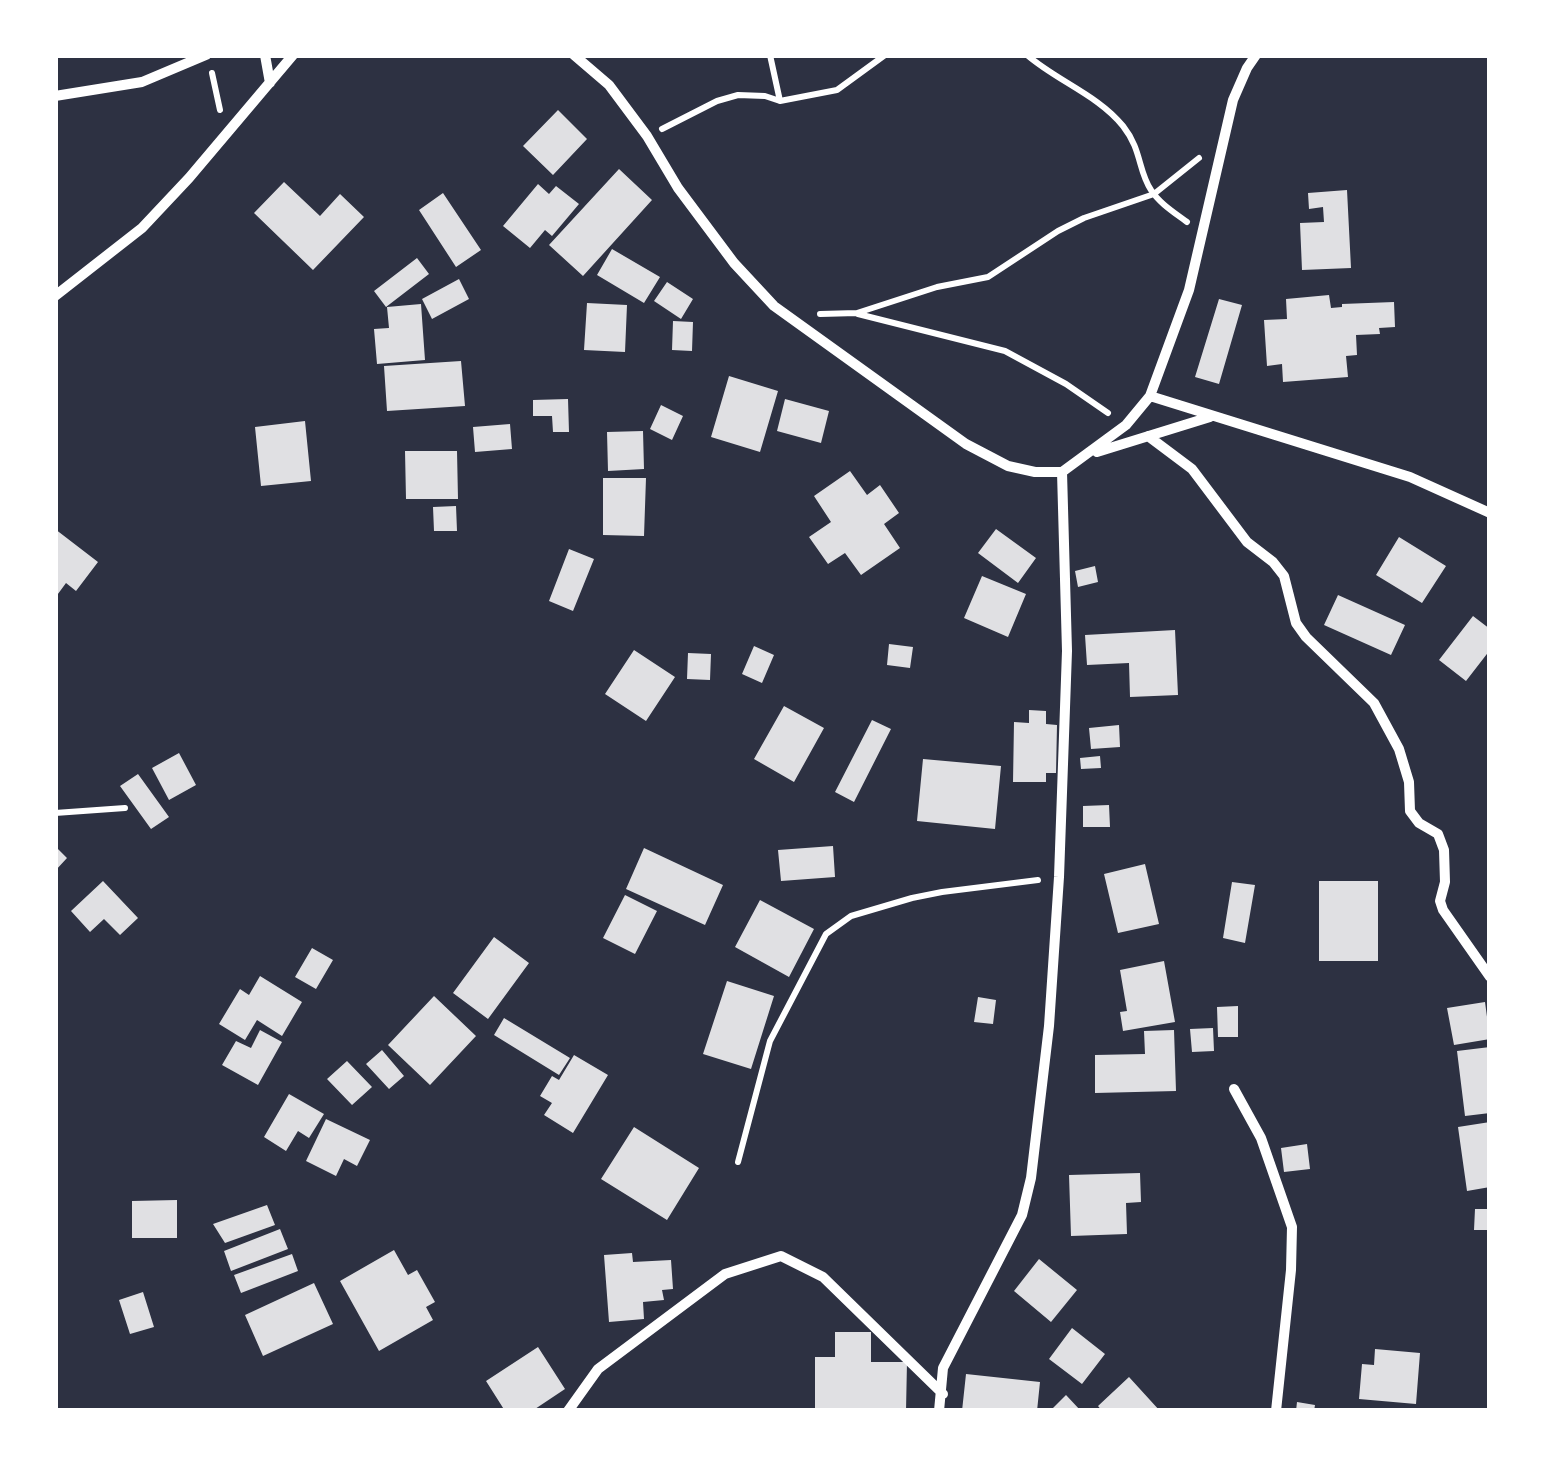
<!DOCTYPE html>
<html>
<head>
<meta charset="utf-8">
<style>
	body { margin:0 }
	#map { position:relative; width:1545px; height:1466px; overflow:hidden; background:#2d3142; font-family:Figtree,sans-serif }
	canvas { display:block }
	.frame { position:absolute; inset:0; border:58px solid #fff; pointer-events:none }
</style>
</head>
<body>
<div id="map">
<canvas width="1545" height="1466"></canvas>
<div class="frame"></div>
</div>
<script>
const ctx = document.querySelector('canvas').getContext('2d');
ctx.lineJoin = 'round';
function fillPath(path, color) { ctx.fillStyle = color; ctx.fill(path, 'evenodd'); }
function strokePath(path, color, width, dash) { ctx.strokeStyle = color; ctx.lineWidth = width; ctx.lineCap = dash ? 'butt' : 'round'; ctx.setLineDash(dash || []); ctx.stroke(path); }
fillPath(new Path2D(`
	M558,110L587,139L553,175L523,146Z
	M619,169L652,200L583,276L549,245Z
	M284,182L320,216L340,194L364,217L313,270L254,213Z
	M538,184L549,194L556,186L579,204L552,236L545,230L530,248L503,226Z
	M1347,190L1351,268L1302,270L1300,223L1324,222L1323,207L1309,209L1308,193Z
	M443,193L481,250L456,267L419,210Z
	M612,249L660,277L644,303L597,275Z
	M417,258L429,274L386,307L374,291Z
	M459,279L469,299L432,319L422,299Z
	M667,282L693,299L681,319L654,301Z
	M1329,295L1331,308L1342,307V304L1394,302L1395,327L1379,328L1380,334L1356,335L1357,355L1346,356L1348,377L1283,382L1282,364L1267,366L1264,320L1287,319L1286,299Z
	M1219,299L1242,305L1219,384L1195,377Z
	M587,303L627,305L625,352L584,350Z
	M421,304L425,360L377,364L374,329L389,328L387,307Z
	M673,321L693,322L692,351L672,350Z
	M461,361L465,406L387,411L384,366Z
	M729,376L778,391L760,452L711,437Z
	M568,399L569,432H553L552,416H533V400Z
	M785,399L829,411L821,443L777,431Z
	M661,405L683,416L672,440L650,429Z
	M305,421L311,481L261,486L255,427Z
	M510,424L512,449L475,452L473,427Z
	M643,431L644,469L608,471L607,432Z
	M405,451H457L458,499H406Z
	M850,471L867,495L880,485L899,513L884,524L900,548L861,575L845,553L828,564L809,537L831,522L814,496Z
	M603,478H646L644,536L603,535Z
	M456,506L457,531H434L433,507Z
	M55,529L98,562L76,591L66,583L55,598Z
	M996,529L1036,558L1018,583L978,553Z
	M1399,537L1446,566L1422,603L1376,575Z
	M569,549L594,559L573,611L549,601Z
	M1095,566L1098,582L1078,587L1075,571Z
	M982,576L1026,594L1008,637L964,618Z
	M1338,595L1405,625L1391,655L1324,625Z
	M1473,616L1490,629V650L1466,681L1439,660Z
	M1175,630L1178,695L1130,697L1129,663L1087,665L1085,635Z
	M889,644L913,647L910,668L887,665Z
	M754,646L774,655L762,683L742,674Z
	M634,650L675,677L646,721L605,694Z
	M688,653L711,654L710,680L687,679Z
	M784,706L824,728L794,782L754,759Z
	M1029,710L1046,711V724L1057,725L1056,773H1046V782H1013L1014,722L1029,723Z
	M872,720L891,729L854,802L835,792Z
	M1119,725L1120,747L1091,749L1089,728Z
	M179,753L196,785L169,800L152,768Z
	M1100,756L1101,768L1081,769L1080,758Z
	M923,759L1001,766L995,829L917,821Z
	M138,774L169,817L151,829L120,786Z
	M1109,805L1110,827H1083V806Z
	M55,846L67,858L55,871Z
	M833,846L835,877L781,881L778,850Z
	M644,848L723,885L705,925L626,889Z
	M1145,864L1159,924L1118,933L1104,874Z
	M103,881L138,918L120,935L104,919L90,932L71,911Z
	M1319,881H1378V961H1319Z
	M1232,882L1255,885L1245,943L1223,938Z
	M625,895L657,911L635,954L603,938Z
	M760,900L814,929L789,977L735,947Z
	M494,937L529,963L488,1019L453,993Z
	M312,948L333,960L316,989L295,977Z
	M1164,961L1175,1022L1123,1031L1120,1012L1127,1011L1120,970Z
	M260,976L302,1002L282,1036L257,1020L245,1040L219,1024L240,989L249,995Z
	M727,981L774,996L751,1069L703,1054Z
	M434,996L476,1036L430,1085L388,1045Z
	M978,997L996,1000L993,1024L974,1022Z
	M1485,1002L1490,1039L1454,1045L1447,1008Z
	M1238,1006V1037H1218L1217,1007Z
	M504,1018L570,1058L559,1075L494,1035Z
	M1213,1028L1214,1051L1192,1052L1190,1029Z
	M260,1030L282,1042L258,1085L222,1065L236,1041L251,1048Z
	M1174,1030L1176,1091L1095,1093V1055L1145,1054L1144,1031Z
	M1490,1047V1113L1465,1116L1457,1051Z
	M382,1050L404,1076L389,1089L366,1064Z
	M574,1055L608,1075L573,1133L544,1115L552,1103L540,1096L552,1076L559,1080Z
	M347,1061L372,1087L352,1105L327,1079Z
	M289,1094L324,1114L309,1138L298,1131L286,1151L264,1137Z
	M326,1119L370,1140L357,1166L344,1159L336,1176L306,1161Z
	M1490,1122V1187L1467,1191L1458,1127Z
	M634,1127L699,1168L667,1220L601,1179Z
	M1307,1144L1310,1169L1284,1172L1281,1148Z
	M1140,1173L1141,1202L1126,1203L1127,1234L1071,1236L1069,1175Z
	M177,1200V1238H132V1201Z
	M267,1205L275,1225L225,1243L213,1224Z
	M1475,1209H1490V1230H1474Z
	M280,1229L288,1249L231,1271L224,1251Z
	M394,1250L408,1275L417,1270L435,1302L426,1307L433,1320L379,1351L340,1281Z
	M632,1253L633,1262L671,1260L673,1289L662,1290L664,1300L643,1302L644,1319L609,1322L604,1255Z
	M292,1254L298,1271L241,1293L234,1275Z
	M1039,1259L1077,1290L1051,1322L1014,1291Z
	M314,1283L333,1324L263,1356L245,1315Z
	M143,1292L154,1327L130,1334L119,1300Z
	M1072,1328L1105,1354L1082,1384L1049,1359Z
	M835,1332H871V1362H907L906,1411H815V1357H835Z
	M538,1347L565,1389L532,1411H505L486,1381Z
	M1375,1349L1420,1353L1416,1404L1359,1399L1362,1364L1374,1365Z
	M966,1374L1040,1382L1037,1411H962Z
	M1129,1377L1160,1411H1102L1098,1406Z
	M1066,1395L1081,1411H1050Z
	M1297,1402L1315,1405L1314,1411H1296Z`), '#e0e0e3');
strokePath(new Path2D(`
	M770,55L780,101
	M1027,55C1057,81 1098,95 1123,126C1142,150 1138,171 1151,190C1159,203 1175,213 1187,222
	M212,73L220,110
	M662,129L717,101L738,95L765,96L780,101L837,90L885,55
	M820,314L857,313L937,287L988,277L1058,231L1084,218L1154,194L1199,158
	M858,314L1005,351L1066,384L1108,413
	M55,813L125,808
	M738,1162L770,1041L826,934L851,916L912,898L942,892L1038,880`), '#fff', 6);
strokePath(new Path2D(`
	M265,55L270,83
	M574,55L609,85L647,136L678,188L734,263L774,306L966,444L1008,466L1035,472H1062
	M55,96L142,82L206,55
	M55,296L142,228L189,178L293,55
	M1150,396L1410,477L1490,513
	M1148,436L1192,469L1247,542L1273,562L1284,576L1296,623L1306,637L1374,703L1399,749L1409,782L1410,811L1419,823L1438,834L1444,850L1445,882L1440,901L1443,910L1490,977
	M1097,452L1210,417
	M1062,472L1126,425L1150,396L1189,290L1233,100L1247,68L1256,55
	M1234,1089L1261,1138L1292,1227L1291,1270L1276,1411
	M568,1411L598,1369L725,1274L781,1256L823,1277L943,1394
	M939,1411L943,1368L1022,1215L1031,1178L1049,1026L1059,877L1067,651L1062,472`), '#fff', 10);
</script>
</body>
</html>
